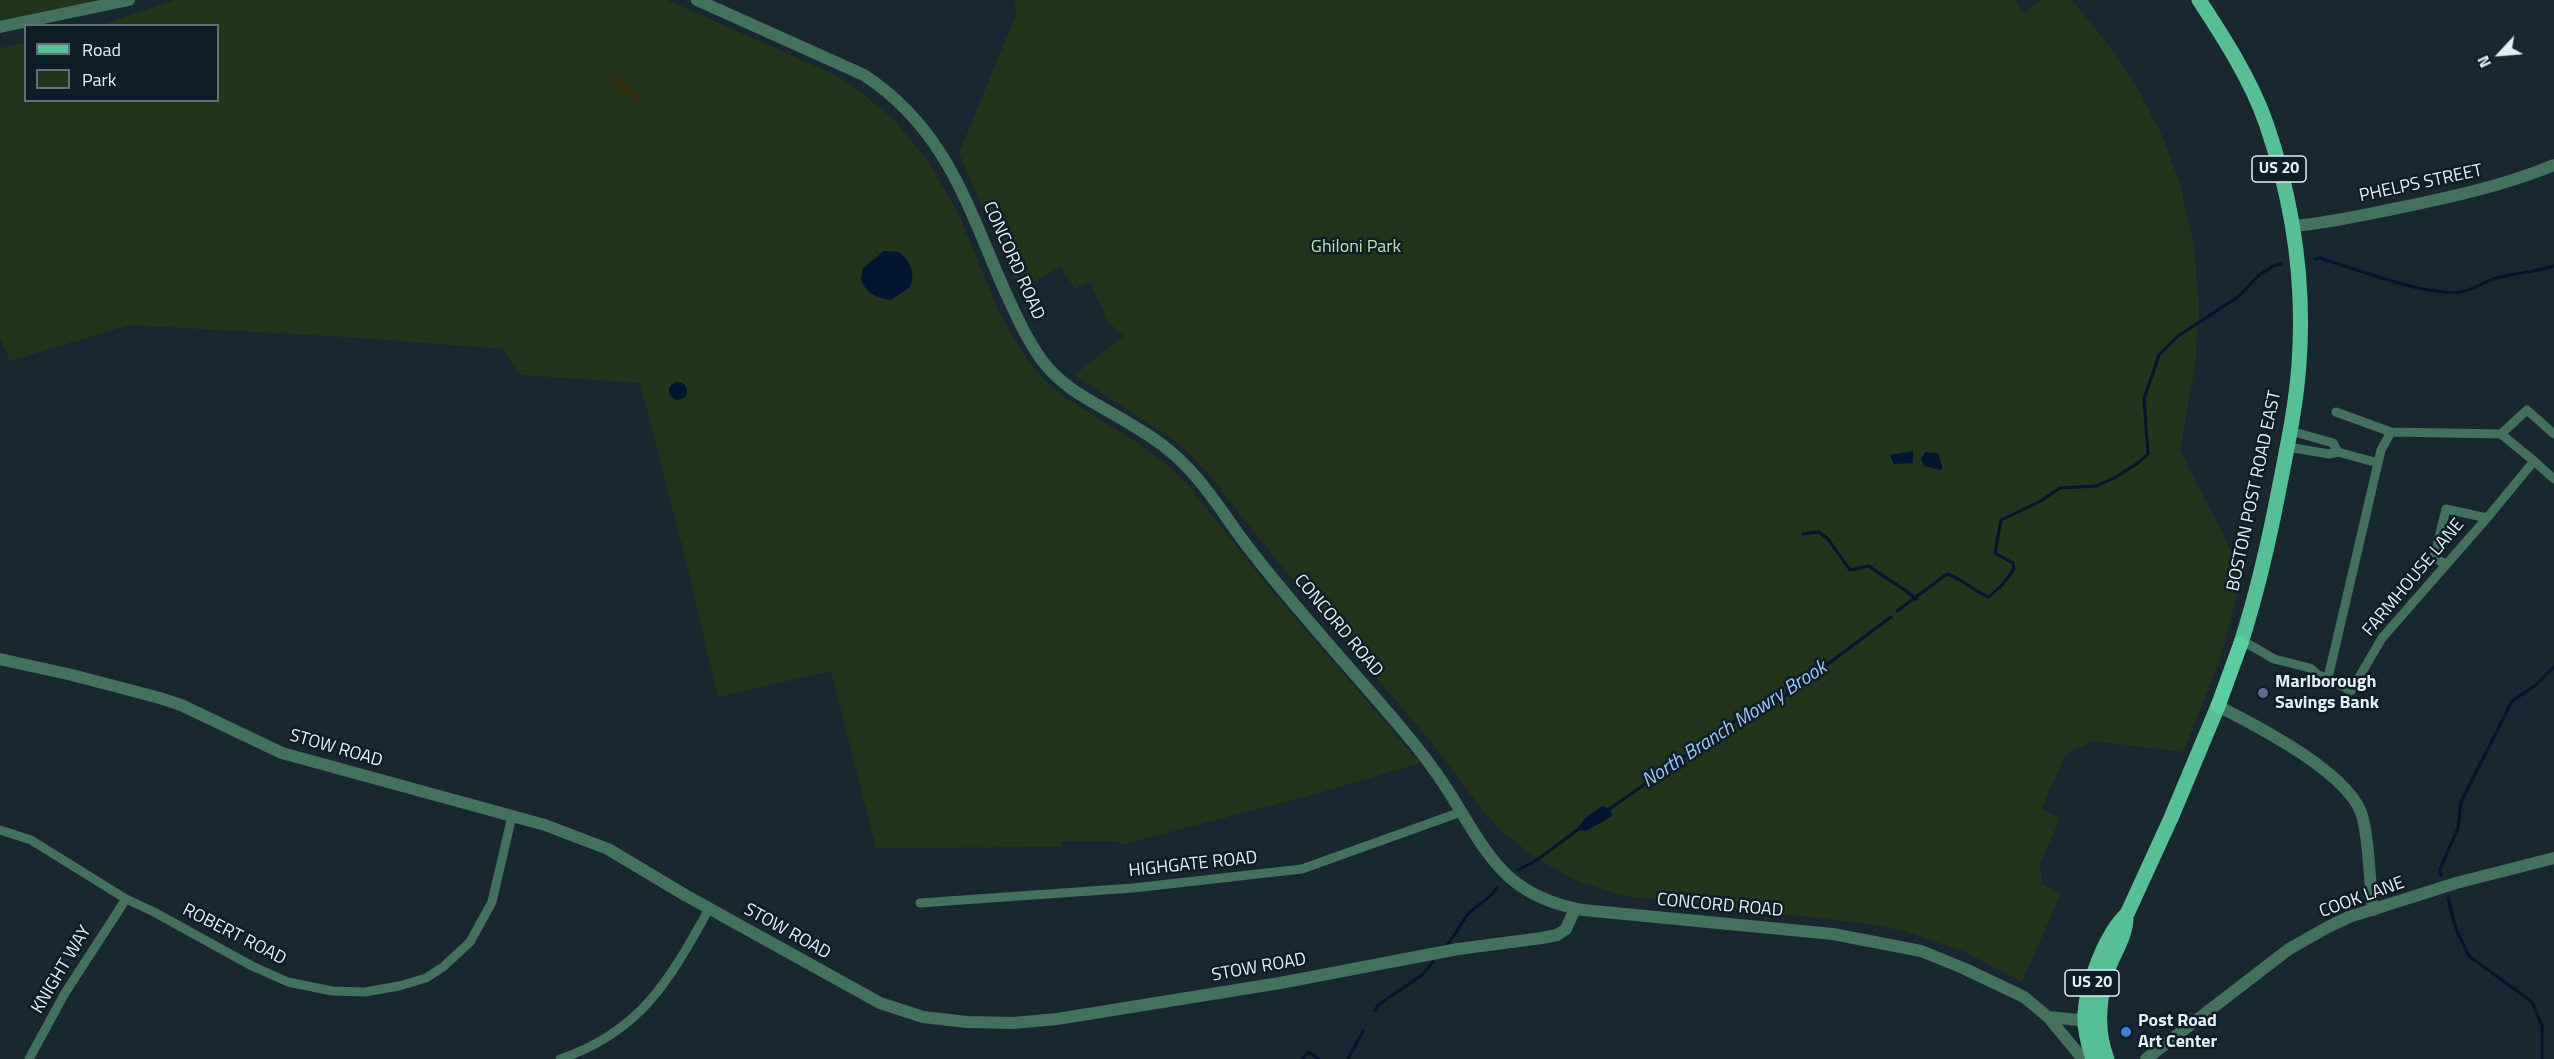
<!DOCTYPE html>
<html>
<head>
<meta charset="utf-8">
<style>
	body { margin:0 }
	#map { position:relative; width:2554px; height:1059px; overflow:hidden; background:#192731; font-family:"Titillium Web",sans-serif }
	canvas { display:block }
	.legend { position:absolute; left:24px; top:24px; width:195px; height:78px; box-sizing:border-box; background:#0f1d27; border:2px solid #647079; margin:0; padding:8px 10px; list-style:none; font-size:18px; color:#e4edf4 }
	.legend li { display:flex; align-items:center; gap:12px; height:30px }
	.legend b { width:30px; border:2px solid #647079 }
	.north { position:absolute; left:2470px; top:24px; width:60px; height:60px; -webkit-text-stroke:4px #0f1d27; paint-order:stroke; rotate:244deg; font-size:16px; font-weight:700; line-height:24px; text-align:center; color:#e4edf4 }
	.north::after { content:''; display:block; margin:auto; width:21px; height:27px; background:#e4edf4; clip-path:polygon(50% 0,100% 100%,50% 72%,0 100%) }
</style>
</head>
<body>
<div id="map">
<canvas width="2554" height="1059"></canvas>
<ul class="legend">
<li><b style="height:8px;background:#57bf95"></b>Road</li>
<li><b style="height:16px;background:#22351a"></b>Park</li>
</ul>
<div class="north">N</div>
</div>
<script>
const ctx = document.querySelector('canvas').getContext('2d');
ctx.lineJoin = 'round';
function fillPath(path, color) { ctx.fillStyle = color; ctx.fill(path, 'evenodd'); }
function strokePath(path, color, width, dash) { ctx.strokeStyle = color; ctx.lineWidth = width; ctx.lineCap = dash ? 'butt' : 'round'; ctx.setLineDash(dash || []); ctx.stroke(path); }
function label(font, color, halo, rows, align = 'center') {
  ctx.font = font + ' "Titillium Web",sans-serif'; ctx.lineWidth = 5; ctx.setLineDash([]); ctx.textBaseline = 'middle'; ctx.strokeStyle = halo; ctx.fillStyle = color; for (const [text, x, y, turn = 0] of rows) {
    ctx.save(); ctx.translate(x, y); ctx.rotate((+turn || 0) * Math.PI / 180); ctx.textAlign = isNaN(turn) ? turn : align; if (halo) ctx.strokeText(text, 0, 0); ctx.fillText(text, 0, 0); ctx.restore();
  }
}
fillPath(new Path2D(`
	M0,0H117L0,25Z
	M175,0H667L831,73L863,94L892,118L928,161L957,211L1000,314L1017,344L1037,371L1048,383L1066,398L1129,437L1164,462L1189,486L1267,585L1420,763L1319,793L1124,844H1120L1119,841H1061V847L876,848L831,671L718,697L686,561L640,383L520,375L504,349L346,337L129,325L10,361L0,338V48L25,43L26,100H218V26L102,25Z
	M1014,0H2014L2024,13L2041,0H2072L2114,52L2135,84L2161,133L2180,184L2194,246L2199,306L2195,367L2180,450L2243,574L2219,662L2183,752L2093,741L2066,754L2041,809L2060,818L2040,865L2042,884L2061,893L2022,982L1965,952L1904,931L1861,923L1625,896L1579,882L1536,858L1501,831L1482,810L1437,749L1282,567L1206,471L1179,444L1074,375L1124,336L1108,322L1090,282L1075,289L1061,267L1018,290L959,153L1017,12Z`), '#22351a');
fillPath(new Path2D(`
	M618,71L622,82L642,98L637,100L621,92L614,78L616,72Z`), '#342c0b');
fillPath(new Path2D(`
	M884,251L899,252C910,261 916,273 910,287L891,300C877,298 867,294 861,280L863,268Z
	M669 391a9 9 0 1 1 18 0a9 9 0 1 1-18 0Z
	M1913,451V463L1894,464L1890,455Z
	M1925,452L1938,453L1943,468L1940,470L1924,466L1921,459Z
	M1602,806L1610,809L1612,816L1586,831L1579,830L1578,828L1584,819Z`), '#00152f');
strokePath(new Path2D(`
	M2315,259L2320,258C2355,269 2426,296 2460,292C2474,290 2486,280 2500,277C2518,273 2536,272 2554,266
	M1803,534L1819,532L1828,539L1850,570L1869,566C1884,578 1901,585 1916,599
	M1897,611L1947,574C1963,579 1973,591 1989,597L2003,584L2014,569L2013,563L1995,553L2001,520L2039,502L2060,488L2096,486L2114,478L2138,463L2148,454L2144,399L2159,355L2178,336L2238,297L2259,275L2273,266L2281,264
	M1608,810L1752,709L1770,707L1891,617
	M1518,870L1537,860L1580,828
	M2441,875L2440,869L2458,828L2461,802L2512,701L2536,685L2554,667
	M2448,898L2456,929L2469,956L2532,1002L2542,1026V1059
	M1448,944C1455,935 1465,916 1471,911C1481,902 1490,899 1497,888
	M1375,1011L1378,1005L1422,975L1433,962
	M1302,1059L1309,1052L1319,1059
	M1348,1059L1363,1031`), '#00152f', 3);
strokePath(new Path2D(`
	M2336,412L2391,432L2501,434L2527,410L2554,434
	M2291,431L2333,443L2338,452
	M2501,434L2534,461
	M2288,447L2329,454L2338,452L2378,463L2328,678L2351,691L2382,638L2487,518L2534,461L2554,479
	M2378,463L2381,450L2391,432
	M2446,564L2434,558L2446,509L2487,518
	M2241,643L2250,645L2274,659L2310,668L2318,675L2328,678
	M0,830L31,840L126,899L154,912L252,966L288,982L332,991L365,992L399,986L426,978L443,967L470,942L492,902L512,816
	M920,903L1133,888L1302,869L1461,812
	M29,1059L65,993L126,899
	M560,1059C641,1032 670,979 709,909`), '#43715d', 9);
strokePath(new Path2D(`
	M697,0L864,75C946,129 967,205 1004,289C1015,313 1026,338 1041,359C1065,392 1099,404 1132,425C1151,436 1171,450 1186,466C1213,493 1231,527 1255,556C1301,615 1353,671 1402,729C1419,749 1435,770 1449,792C1488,854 1504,896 1583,910L1833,934L1921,951L1963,968L2024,997L2048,1017L2083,1059
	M0,27L129,0
	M2293,226C2328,223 2363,215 2398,208C2451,197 2503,186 2554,165
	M0,659L72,675L160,698L181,705L282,753L545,825L608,849L685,895L880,1003L923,1017L967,1022L1013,1023L1057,1019L1280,983L1458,949L1542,938L1557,935L1566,929L1575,909
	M2218,706C2257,726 2354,775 2363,819C2370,849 2369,880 2373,910
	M2048,1017L2079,1020L2089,1027
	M2146,1059L2289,949L2328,927L2349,917L2456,883L2554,858`), '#43715d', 12);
strokePath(new Path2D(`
	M2199,0C2224,38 2251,80 2266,123C2293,201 2305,282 2299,364C2296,407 2287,448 2279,489C2269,541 2257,593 2241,643
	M2093,1059C2088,1044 2084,1029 2085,1013C2087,983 2106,934 2127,914L2171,818L2218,706
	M2107,1059C2095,1029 2099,994 2110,964C2116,950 2125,935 2126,920`), '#57bf95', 15);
strokePath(new Path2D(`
	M2218,706L2241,643`), '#5acea0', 15);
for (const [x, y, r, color] of [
	[2263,693,6,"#5c6f8a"],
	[2126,1032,6,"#3f7fe0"]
]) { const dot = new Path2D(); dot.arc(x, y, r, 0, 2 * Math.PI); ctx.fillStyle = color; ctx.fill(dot); strokePath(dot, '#0f1d27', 2); }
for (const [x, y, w] of [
	[2279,169,54],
	[2092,983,54]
]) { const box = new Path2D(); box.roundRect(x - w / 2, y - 13, w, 26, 4.5); ctx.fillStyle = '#0f1d27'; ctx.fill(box); strokePath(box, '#e4edf4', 1.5); }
label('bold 16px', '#e4edf4', null, [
	["US 20",2279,169],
	["US 20",2092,983]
]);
label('18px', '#e4edf4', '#0f1d27', [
	["PHELPS STREET",2421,184,-12],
	["CONCORD ROAD",1013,261,66],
	["BOSTON POST ROAD EAST",2255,491,-78],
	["FARMHOUSE LANE",2414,578,-50],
	["CONCORD ROAD",1338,626,50],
	["STOW ROAD",336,749,16],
	["HIGHGATE ROAD",1193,865,-6],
	["COOK LANE",2362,898,-20],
	["CONCORD ROAD",1720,906,5],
	["STOW ROAD",787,932,29],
	["ROBERT ROAD",234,935,27],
	["STOW ROAD",1259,968,-10],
	["KNIGHT WAY",62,970,-59]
]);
label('18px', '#b6e7a1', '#0f1d27', [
	["Ghiloni Park",1356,248]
]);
label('bold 18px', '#e4edf4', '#0f1d27', [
	["Marlborough",2275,683],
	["Savings Bank",2275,704],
	["Post Road",2138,1022],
	["Art Center",2138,1043]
], 'left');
label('italic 20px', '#9ac6f7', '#0f1d27', [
	["North Branch Mowry Brook",1735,725,-33]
]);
</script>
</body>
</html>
